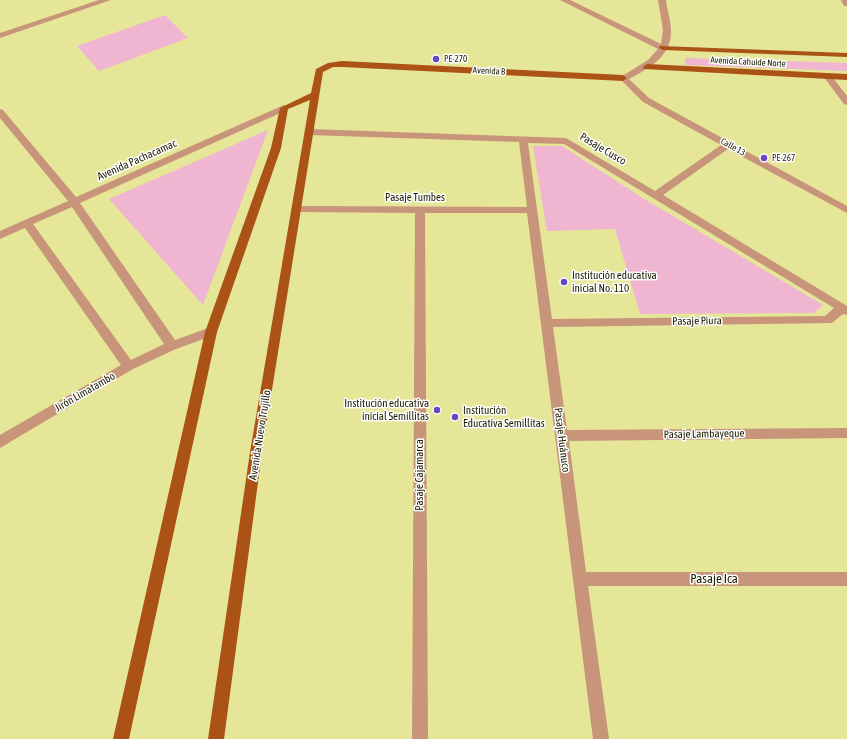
<!DOCTYPE html>
<html>
<head>
<meta charset="utf-8">
<style>
	body { margin:0 }
	canvas { display:block; background:#e5e698 }
</style>
</head>
<body>
<canvas width="847" height="739"></canvas>
<script>
const ctx = document.querySelector('canvas').getContext('2d');
ctx.lineJoin = 'round';
function fillPath(path, color) { ctx.fillStyle = color; ctx.fill(path, 'evenodd'); }
function strokePath(path, color, width, dash) { ctx.strokeStyle = color; ctx.lineWidth = width; ctx.lineCap = dash ? 'butt' : 'round'; ctx.setLineDash(dash || []); ctx.stroke(path); }
function label(font, color, halo, rows, align = 'center') {
  ctx.font = font + ' "Asap Condensed",sans-serif'; ctx.lineWidth = 3; ctx.setLineDash([]); ctx.textBaseline = 'middle'; ctx.strokeStyle = halo; ctx.fillStyle = color; for (const [text, x, y, turn = 0] of rows) {
    ctx.save(); ctx.translate(x, y); ctx.rotate((+turn || 0) * Math.PI / 180); ctx.textAlign = isNaN(turn) ? turn : align; if (halo) ctx.strokeText(text, 0, 0); ctx.fillText(text, 0, 0); ctx.restore();
  }
}
fillPath(new Path2D(`
	M165,15L188,38L99,71L77,46Z
	M685,58L847,63V71L685,65Z
	M268,130L203,305L109,199Z
	M533,146H562L646,200L823,305L814,313L640,314L615,229L547,231Z`), '#f0b5d1');
fillPath(new Path2D(`
	M99,0H111L0,38V33Z
	M560,0H570L661,44L663,30L658,0H666C667,10 671,20 671,31C672,56 648,69 629,79L649,98L847,206V213L728,149L663,195L847,306V315L843,314L832,323L553,327L567,430L847,428V438L569,441L586,572H847V586H588L609,739H593L527,213H425L428,739H412L415,213L297,212L292,209L297,206L527,207L519,142L309,135L304,132L309,129L566,138L655,191L721,145L643,102L619,78L648,60L658,49ZM528,143L564,144L834,308L825,316L552,319Z
	M841,0H847V6H844Z
	M827,73L830,74L847,96V105L844,104L823,76Z
	M284,105L287,106V110L80,203L175,340L211,327L215,329L217,332L215,335L176,349L133,369L0,448V435L121,365L25,228L0,239V231L68,201L0,118V109L3,110L76,197ZM72,207L164,344L131,360L33,224Z`), '#c8957b');
fillPath(new Path2D(`
	M660,46L847,53V57L663,50L659,48Z
	M342,61L623,75L627,78L623,81L342,67H333L323,72L262,452L224,739H208L250,452L310,100L288,109L281,148L217,332L129,739H113L205,332L271,148L280,108L311,93L316,69L328,63Z
	M647,64L847,74V80L644,69L643,67Z`), '#ab5216');
for (const [x, y, r, color] of [
	[436,59,4,"#6549c2"],
	[764,158,4,"#6549c2"],
	[564,282,4,"#6549c2"],
	[437,410,4,"#6549c2"],
	[455,417,4,"#6549c2"]
]) { const dot = new Path2D(); dot.arc(x, y, r, 0, 2 * Math.PI); ctx.fillStyle = color; ctx.fill(dot); strokePath(dot, '#fff', 1.5); }
label('9px', '#1c1c00', '#fff', [
	["PE-270",444,59],
	["PE-267",772,158]
], 'left');
label('9px', '#1c1c00', '#fff', [
	["Avenida Cahuide Norte",748,62,3],
	["Avenida B",489,71,3],
	["Calle 13",733,147,29]
]);
label('11px', '#1c1c00', '#fff', [
	["Pasaje Cusco",603,149,31],
	["Avenida Pachacamac",137,160,-24],
	["Pasaje Tumbes",415,198],
	["Pasaje Piura",697,321,-1],
	["Jirón Limatambo",85,392,-30],
	["Pasaje Lambayeque",704,434,-1],
	["Avenida Nuevo Trujillo",260,435,-81],
	["Pasaje Huánuco",562,440,83],
	["Pasaje Cajamarca",420,475,-90]
]);
label('11px', '#1c1c00', '#fff', [
	["Institución educativa",572,276],
	["inicial No. 110",572,289],
	["Institución educativa",429,404,"right"],
	["inicial Semillitas",429,417,"right"],
	["Institución",463,411],
	["Educativa Semillitas",463,424]
], 'left');
label('13px', '#1c1c00', '#fff', [
	["Pasaje Ica",714,579]
]);
</script>
</body>
</html>
